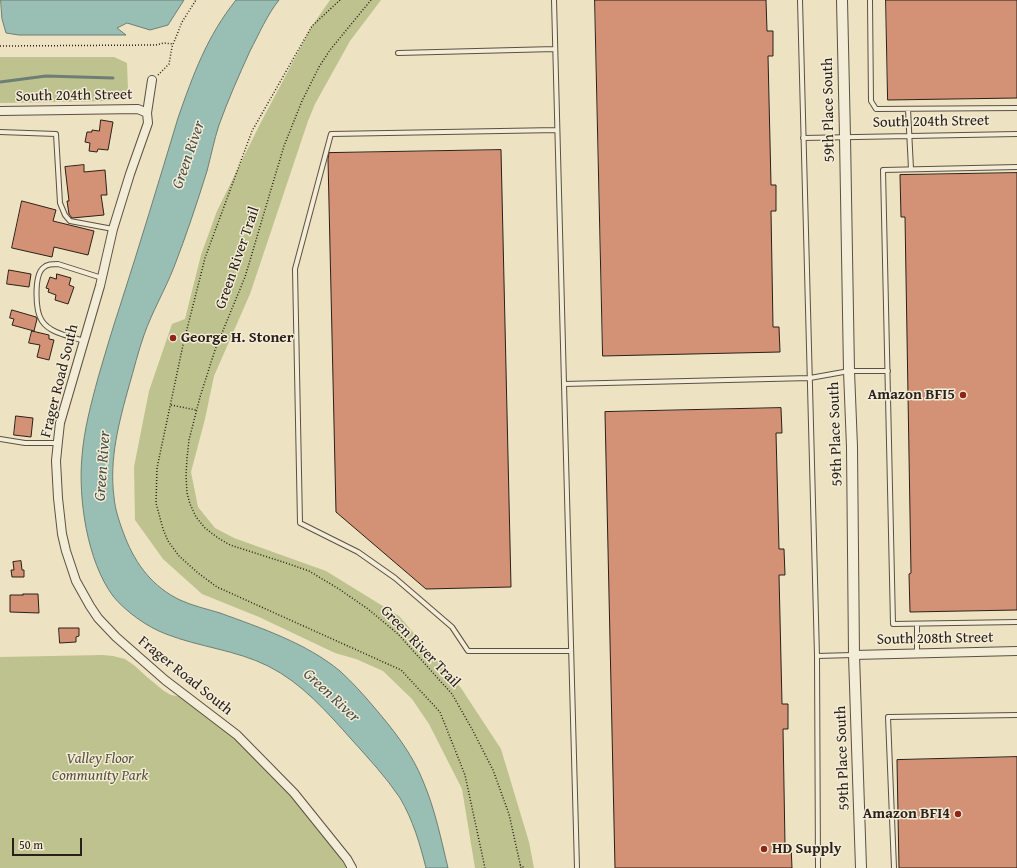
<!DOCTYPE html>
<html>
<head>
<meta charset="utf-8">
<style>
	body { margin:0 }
	#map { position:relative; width:1017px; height:868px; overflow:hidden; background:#ede2c1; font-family:"Gentium Book Plus",serif }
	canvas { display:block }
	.scale { position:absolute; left:12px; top:838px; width:70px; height:18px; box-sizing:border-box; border:2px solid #2b2019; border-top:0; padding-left:5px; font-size:12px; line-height:14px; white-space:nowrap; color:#2b2019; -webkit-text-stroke:3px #f3ecd7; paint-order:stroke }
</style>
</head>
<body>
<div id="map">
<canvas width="1017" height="868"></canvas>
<div class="scale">50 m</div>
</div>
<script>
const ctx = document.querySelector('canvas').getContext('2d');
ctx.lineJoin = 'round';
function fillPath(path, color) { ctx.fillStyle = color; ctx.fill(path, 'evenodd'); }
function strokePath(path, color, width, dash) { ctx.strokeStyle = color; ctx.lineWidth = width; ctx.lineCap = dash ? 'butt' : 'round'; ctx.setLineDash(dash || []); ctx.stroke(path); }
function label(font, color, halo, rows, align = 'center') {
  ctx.font = font + ' "Gentium Book Plus",serif'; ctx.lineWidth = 3; ctx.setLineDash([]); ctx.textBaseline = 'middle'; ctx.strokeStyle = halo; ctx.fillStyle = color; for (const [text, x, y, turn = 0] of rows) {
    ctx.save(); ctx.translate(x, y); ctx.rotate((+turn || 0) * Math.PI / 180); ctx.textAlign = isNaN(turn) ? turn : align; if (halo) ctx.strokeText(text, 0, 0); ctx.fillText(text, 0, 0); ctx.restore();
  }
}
fillPath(new Path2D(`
	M330,0H381L350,41L315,104L308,121L250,294L214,376L205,419L191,472L198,507L215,528L234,538L326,571L399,616L461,688L501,749L529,842L534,868H475L462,789L429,724L412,699L383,671L356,659L335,653L259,617L202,594L163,559L135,520L134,467L149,391L172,324L185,319L201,255L217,211L260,124L312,26Z
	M0,57H114L127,63L128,90L123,98L109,101L0,103Z
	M103,655L113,656L125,659L135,666L147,677L164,691L171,695L183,697L231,735L258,759L310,816L347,868H0V657Z`), '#bec28e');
const water = new Path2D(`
	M1,0H184L168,25L150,30L127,23L117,28L126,35H19L6,33L2,19Z
	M236,0H279C267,15 259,34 250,51C239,75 228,100 219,125C214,140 211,156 207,171C197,203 186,236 174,267C165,290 152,312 144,335C138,352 134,369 129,386C119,422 109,459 114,497C115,510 120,524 125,537C136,565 153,587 180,600C193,606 207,609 220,613C261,628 306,643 340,671C352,682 363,694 373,706C392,728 412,753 423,781C435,809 441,839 448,868H426C420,844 413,820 400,798C386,777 369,759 352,740C327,712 302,683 268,666C236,650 199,647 166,634C147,627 125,611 113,596C87,561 78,498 82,456C84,430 91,404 98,378C105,354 112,330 120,306C140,244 159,181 178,118C193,75 207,36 236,0Z`);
fillPath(water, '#99beb3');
strokePath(water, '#6d7f75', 1);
strokePath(new Path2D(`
	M0,82L46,76L113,78`), '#6d7f75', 3);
const building = new Path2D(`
	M595,0H766L767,31H773V56H768L771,185H776V211H771L773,327H779L780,352L603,356Z
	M886,0H1017V98L888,100Z
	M101,120L113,122L108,150L98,149L97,152L89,151L90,143L85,142L87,132H92V130L99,131Z
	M501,150L511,587L426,589L336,512L328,159L329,153Z
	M84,165V172L105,170L107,195H101L104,215L72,218L69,214L67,201H69L65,167Z
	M1017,173V610L910,612L909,574L911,573L905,217H901L900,175Z
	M22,201L56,210L53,221L94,231L88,255L54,247L52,257L12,248Z
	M9,270L31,274L29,287L7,284Z
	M57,274L71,278L69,285L74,287L68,304L55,300L56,295L48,292L49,289L46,288L50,277L56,279Z
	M12,310L36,317L37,319L34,331L12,325L14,319L10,318Z
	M32,331L49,335V339L54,340L49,360L37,357L40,345L29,343Z
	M781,408L782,433H776L779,549H784L785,575H779L782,704H788V729H783L785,845H791L792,868H615L605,412Z
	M16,416L33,418L31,437L14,435Z
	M21,561L22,570H24V577H12L11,570H14L13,562Z
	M23,594H38L39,613L10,612V595H23Z
	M59,628H79V636L76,637V642L60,643Z
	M1017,757V868H899L897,760Z`);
fillPath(building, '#d39175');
strokePath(building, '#2b2019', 1);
const service = new Path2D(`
	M554,0L564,384
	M800,0L817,656L818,868
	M870,0L871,101L876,109L1017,108
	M398,53L555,49
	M908,109L911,169
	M557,130L331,134L295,269L300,523L358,552L395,578L452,627L468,651H571
	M0,132L56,134L60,203L65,215L70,221L113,229
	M803,138L1017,134
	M1017,167L883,170L893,624L1017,622
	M84,341C70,336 51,334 42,321C35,311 34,276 43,268C47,264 52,264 58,264L102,278
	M0,439L25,443H57
	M917,624V653
	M817,656L853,655
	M577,868L564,384L810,378L849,371H888
	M894,868L888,717L1017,715`);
const minor = new Path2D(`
	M152,80L147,113L148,123L130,174L113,229L100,286L60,423L58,441L56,461L58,498L62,534L66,551L76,581L90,606L98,618L116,637L165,680L237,735L294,793L347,859L352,868
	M0,111L138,109L147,113
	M854,655L1017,651`);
const tertiary = new Path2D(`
	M842,0L845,137L849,371L852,447L854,655L861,868`);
strokePath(service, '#5c5043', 6);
strokePath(minor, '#5c5043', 10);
strokePath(tertiary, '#5c5043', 12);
strokePath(new Path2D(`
	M340,0L312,26L252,131L205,258L183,345L157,468L156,503L163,529L168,541L179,556L198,573L217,587L401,670L440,712L465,775L485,868
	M371,0L330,50L319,67L302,101L284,146L272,186L251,257L245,277L215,350L200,397L189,440L187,458L186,475L187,493L190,504L196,517L205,528L218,538L230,545L283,562L309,571L339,589L368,609L398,634L452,694L472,729L493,770L509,814L521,868
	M0,46L156,45L164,43L173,44
	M158,75L169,64L172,47L182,22L196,0
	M171,405L196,410
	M520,865L525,868`), '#2b2019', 1.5, [1, 2]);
strokePath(service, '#f3ecd7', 4);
strokePath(minor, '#f3ecd7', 8);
strokePath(tertiary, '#f3ecd7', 10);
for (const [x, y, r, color] of [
	[173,338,4,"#8f2418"],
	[963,395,4,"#8f2418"],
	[958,814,4,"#8f2418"],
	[764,849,4,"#8f2418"]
]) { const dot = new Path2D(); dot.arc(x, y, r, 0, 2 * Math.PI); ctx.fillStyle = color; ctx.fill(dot); strokePath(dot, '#f3ecd7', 1.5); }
label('15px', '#2b2019', '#f3ecd7', [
	["South 204th Street",74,96,-1],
	["59th Place South",829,110,-91],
	["South 204th Street",931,122,-1],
	["Green River Trail",238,258,-71],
	["Frager Road South",60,381,-76],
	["59th Place South",836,434,-92],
	["South 208th Street",935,639,-1],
	["Green River Trail",420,647,46],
	["Frager Road South",185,676,39],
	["59th Place South",843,758,-92]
]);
label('bold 15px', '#2b2019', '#f3ecd7', [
	["George H. Stoner",181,338],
	["Amazon BFI5",955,395,"right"],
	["Amazon BFI4",950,814,"right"],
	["HD Supply",772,849]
], 'left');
label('italic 15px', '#57513c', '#f3ecd7', [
	["Valley Floor",100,759],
	["Community Park",100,776]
]);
label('italic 16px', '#4c4f47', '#f3ecd7', [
	["Green River",189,155,-71],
	["Green River",103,466,-86],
	["Green River",331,696,43]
]);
</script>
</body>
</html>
